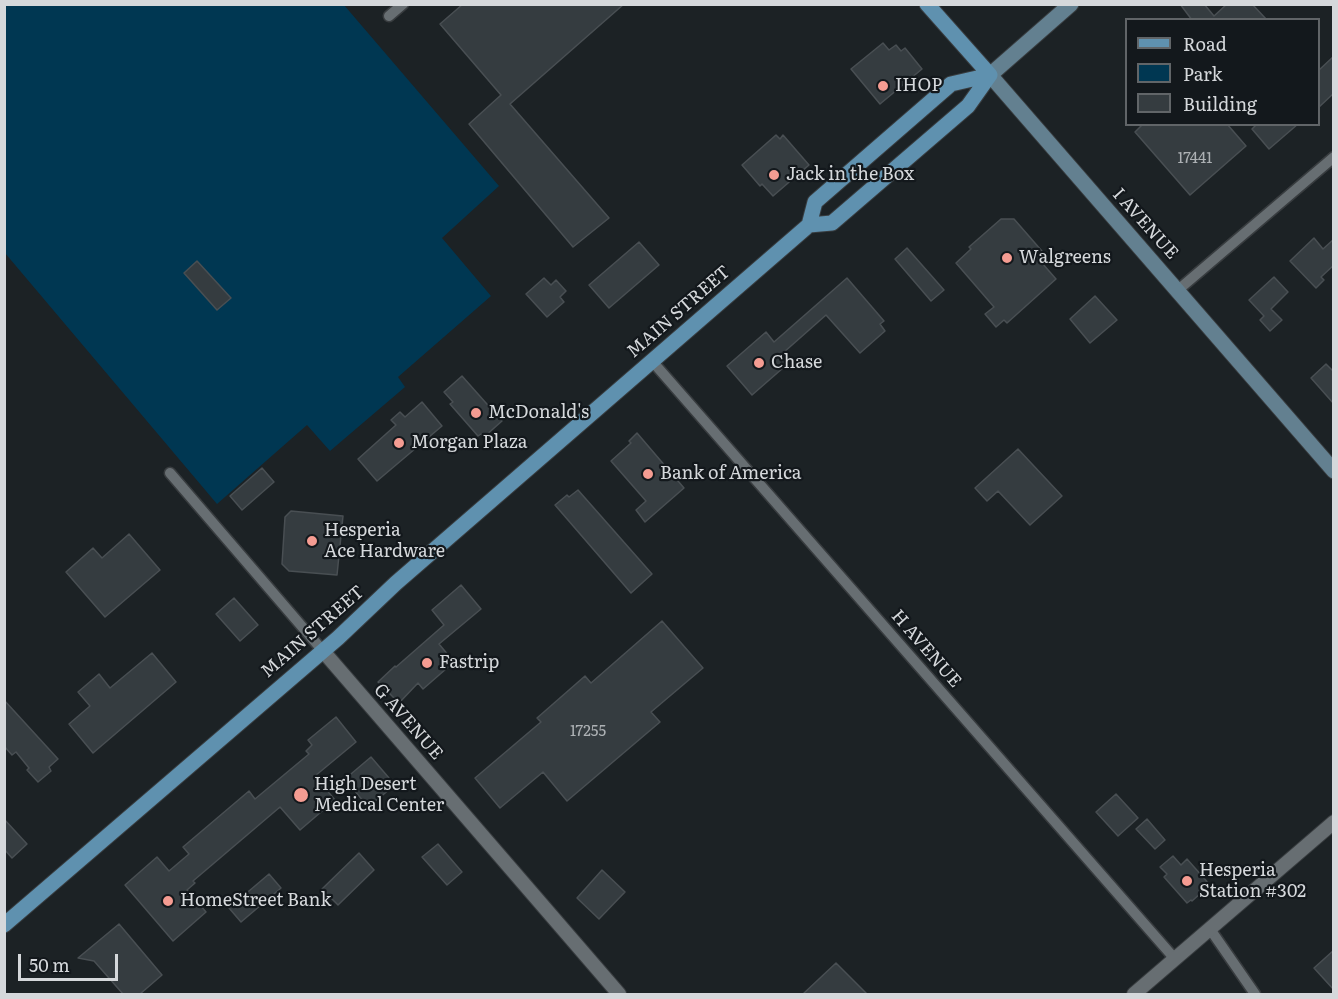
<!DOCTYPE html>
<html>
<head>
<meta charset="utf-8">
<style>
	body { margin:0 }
	#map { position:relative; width:1338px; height:999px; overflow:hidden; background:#1c2225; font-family:Literata,serif }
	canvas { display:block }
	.frame { position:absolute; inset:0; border:6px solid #d5d8db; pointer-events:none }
	.legend { position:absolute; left:1125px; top:18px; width:195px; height:108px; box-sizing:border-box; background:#13181c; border:2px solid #616568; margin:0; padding:8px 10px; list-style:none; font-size:18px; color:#d5d8db }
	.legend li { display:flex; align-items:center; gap:12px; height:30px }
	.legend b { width:30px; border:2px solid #616568 }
	.scale { position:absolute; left:18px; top:954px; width:100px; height:27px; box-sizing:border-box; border:3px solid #d5d8db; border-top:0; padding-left:8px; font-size:18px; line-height:21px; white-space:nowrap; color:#d5d8db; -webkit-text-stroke:4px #13181c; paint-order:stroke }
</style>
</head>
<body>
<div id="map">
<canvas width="1338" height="999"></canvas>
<div class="frame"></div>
<ul class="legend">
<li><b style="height:8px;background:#5f91af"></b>Road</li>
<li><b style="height:16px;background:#003752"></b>Park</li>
<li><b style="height:16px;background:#353c40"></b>Building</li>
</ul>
<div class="scale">50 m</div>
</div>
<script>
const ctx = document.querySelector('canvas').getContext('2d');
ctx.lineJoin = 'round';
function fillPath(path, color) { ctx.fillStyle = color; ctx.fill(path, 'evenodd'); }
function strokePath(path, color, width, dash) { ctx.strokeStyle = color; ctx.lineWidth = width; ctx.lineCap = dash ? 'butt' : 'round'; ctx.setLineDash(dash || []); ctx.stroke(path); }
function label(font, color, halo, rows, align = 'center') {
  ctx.font = font + ' Literata,serif'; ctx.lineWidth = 4.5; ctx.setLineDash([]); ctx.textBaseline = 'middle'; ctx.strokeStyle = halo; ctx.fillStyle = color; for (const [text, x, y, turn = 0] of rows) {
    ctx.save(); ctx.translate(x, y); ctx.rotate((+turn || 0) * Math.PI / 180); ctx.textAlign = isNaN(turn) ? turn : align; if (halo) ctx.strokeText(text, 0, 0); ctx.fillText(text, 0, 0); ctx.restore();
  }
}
fillPath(new Path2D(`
	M4,5H344L499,186L442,238L491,296L398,377L405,387L330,451L307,425L217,504L5,253Z`), '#003752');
const building = new Path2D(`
	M463,4H624L510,104L609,218L573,247L469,124L501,95L440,24Z
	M1180,4H1204L1214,16L1227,4H1252L1267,20H1192Z
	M883,43L889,50L896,45L901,51L905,48L922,69L880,104L851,69Z
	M1334,56V93L1318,108V71Z
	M1143,124H1227L1246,146L1190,195L1135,132Z
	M1257,124H1298L1269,149L1252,129Z
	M776,135L780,139L783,135L809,165L773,196L762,184L760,186L742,165Z
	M1001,219H1014L1048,258L1042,263L1056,279L1007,323L1004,320L996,327L985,314L994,307L956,263L971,249L969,247Z
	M1314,238L1323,249L1334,239V265L1321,277L1324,280L1316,288L1290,261Z
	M639,242L659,265L609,308L589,285Z
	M907,248L944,290L931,301L895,259Z
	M197,261L231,298L217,310L184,273Z
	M1274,277L1288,292L1271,309L1282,320L1270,331L1260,320L1264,316L1249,300Z
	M544,278L551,285L556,280L566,291L560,297L564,302L547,317L526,294Z
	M847,278L884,321L880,324L885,331L860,353L826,315L783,353L791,361L752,395L727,366L766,332L774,342Z
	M1095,296L1117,320L1090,343L1070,319Z
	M1326,364L1334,372V404L1311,378Z
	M462,376L502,421L484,437L481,434L478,436L450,404L453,402L444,392Z
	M422,402L442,426L377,481L358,459L396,425L391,420L400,412L405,417Z
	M637,433L684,488L645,522L636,510L646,501L611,461L631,443L629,441Z
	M1018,449L1062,496L1030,525L998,491L987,501L975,488Z
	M262,468L274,482L242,510L230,496Z
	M578,490L652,574L631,593L555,505L567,495L569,497Z
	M291,511L343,516L337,575L289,571L282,564L285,517Z
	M129,534L160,570L105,617L66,572L93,548L102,558Z
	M461,585L481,609L439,644L454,662L423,689L418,683L399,703L378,682L395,666L396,667L444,625L432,610Z
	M234,598L258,625L240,641L216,614Z
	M662,621L703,668L651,712L660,722L567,801L543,772L500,808L475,778L541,722L537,718L585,676L591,683Z
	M152,653L176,682L93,753L69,724L90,706L78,692L99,674L110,688Z
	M4,700L58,759L49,767L51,771L38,782L27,770L29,768L16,752L12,755L4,746Z
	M336,717L356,742L315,776L335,800L300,830L280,807L193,881L195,883L187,890L206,912L173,941L125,885L157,857L169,871L189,854L183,847L249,791L255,799L309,754L306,751L312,745L308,740Z
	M371,757L395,785L368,807L345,779Z
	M1116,794L1138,818L1118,836L1096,812Z
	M4,819L27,844L12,858L4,849Z
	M1147,819L1165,840L1155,849L1136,829Z
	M438,844L462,872L447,885L422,857Z
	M359,853L374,870L338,905L322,889Z
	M1173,856L1181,865L1187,859L1210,885L1192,901L1191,900L1187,903L1164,877L1167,874L1160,867Z
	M602,870L625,892L599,919L577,898Z
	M269,874L281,888L241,922L229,908Z
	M119,924L162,975L140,994H123L94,961L78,958Z
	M1334,950V990L1314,968Z
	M836,963L867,994H803Z`);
fillPath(building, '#353c40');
strokePath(building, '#494f53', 1.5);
const minor = new Path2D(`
	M389,16L403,4
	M1178,290L1334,157
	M652,361L1175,959
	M170,473L323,651
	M1210,929L1255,994`);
const tertiary = new Path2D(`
	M323,651L619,994
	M1134,994L1334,822`);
const secondary = new Path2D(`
	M1071,4L990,75C1104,207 1220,338 1334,471`);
const primary = new Path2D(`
	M927,4L990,75
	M809,225L832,223L968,106L990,75
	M4,925L338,638L396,583L809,225L815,202L951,84L990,75`);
strokePath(minor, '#383c3f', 13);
strokePath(tertiary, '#383c3f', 16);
strokePath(secondary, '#383c3f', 17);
strokePath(primary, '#383c3f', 17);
strokePath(minor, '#676e72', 10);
strokePath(tertiary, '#676e72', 14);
strokePath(secondary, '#638090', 15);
strokePath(primary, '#5f91af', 15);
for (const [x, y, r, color] of [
	[883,86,6,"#f59c92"],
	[774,175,6,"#f59c92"],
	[1007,258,6,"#f59c92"],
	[759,363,6,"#f59c92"],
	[476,413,6,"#f59c92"],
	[399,443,6,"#f59c92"],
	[648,474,6,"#f59c92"],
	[312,541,6,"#f59c92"],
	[427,663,6,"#f59c92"],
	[301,795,8,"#f59c92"],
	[1187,881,6,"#f59c92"],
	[168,901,6,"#f59c92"]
]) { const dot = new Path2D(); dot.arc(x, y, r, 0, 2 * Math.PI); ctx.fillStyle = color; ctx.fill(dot); strokePath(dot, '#13181c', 2); }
label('15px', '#adb1b4', null, [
	["17441",1195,159],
	["17255",588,732]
]);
label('18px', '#d5d8db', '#13181c', [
	["IHOP",895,86],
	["Jack in the Box",786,175],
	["Walgreens",1019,258],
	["Chase",771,363],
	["McDonald's",488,413],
	["Morgan Plaza",411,443],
	["Bank of America",660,474],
	["Hesperia",324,531],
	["Ace Hardware",324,552],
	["Fastrip",439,663],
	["High Desert",314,785],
	["Medical Center",314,806],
	["Hesperia",1199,871],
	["Station #302",1199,892],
	["HomeStreet Bank",180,901]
], 'left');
label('18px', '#d5d8db', '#13181c', [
	["I AVENUE",1145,224,48],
	["MAIN STREET",679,312,-41],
	["MAIN STREET",313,632,-41],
	["H AVENUE",926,649,49],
	["G AVENUE",408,722,49]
]);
</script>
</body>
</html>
